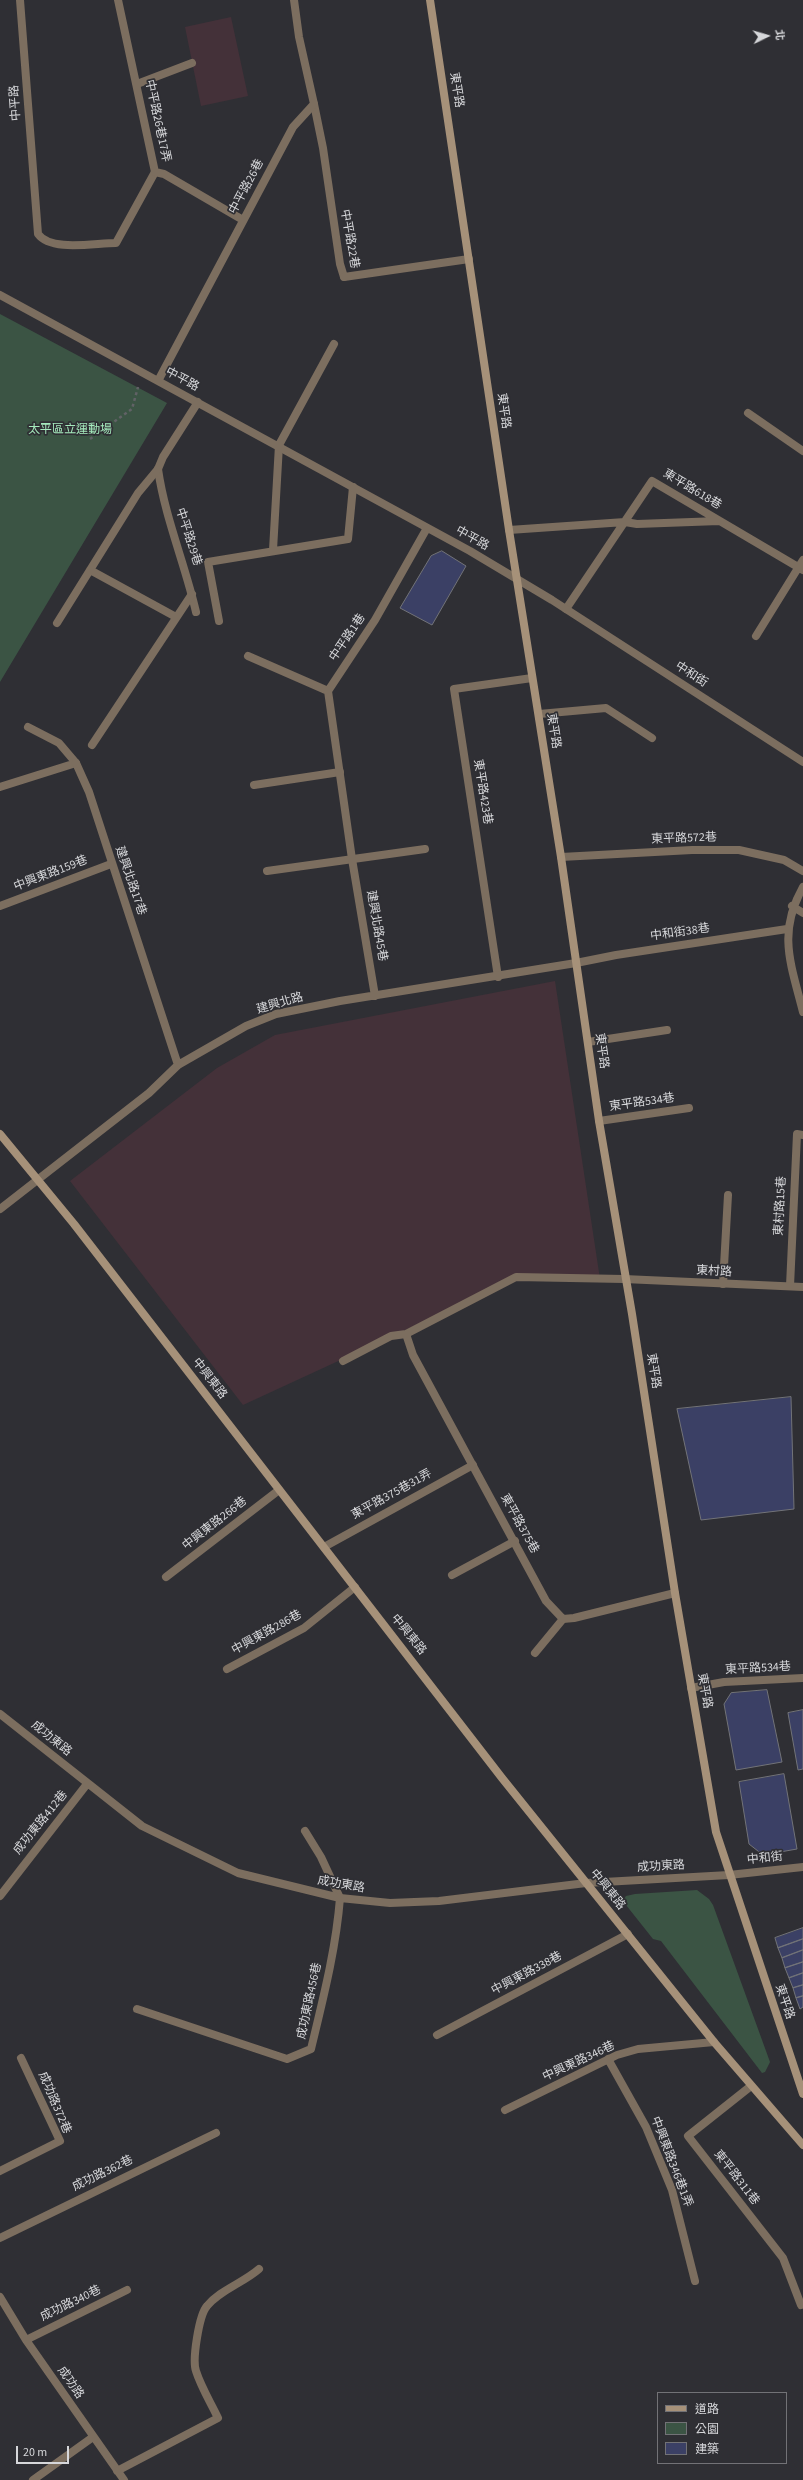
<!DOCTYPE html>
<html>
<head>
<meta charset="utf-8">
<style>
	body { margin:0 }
	#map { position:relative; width:803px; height:2480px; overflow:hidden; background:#2f2f34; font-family:"Source Sans 3","Noto Sans TC",sans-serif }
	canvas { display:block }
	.legend { position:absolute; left:657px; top:2392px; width:130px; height:72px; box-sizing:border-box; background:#2f2f34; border:1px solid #727276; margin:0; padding:5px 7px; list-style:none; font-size:12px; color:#d6d7da }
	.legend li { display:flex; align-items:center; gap:8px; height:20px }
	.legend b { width:20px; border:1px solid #727276 }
	.north { position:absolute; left:747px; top:16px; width:40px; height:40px; -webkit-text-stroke:3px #2f2f34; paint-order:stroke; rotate:85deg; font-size:11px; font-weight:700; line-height:16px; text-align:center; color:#d6d7da }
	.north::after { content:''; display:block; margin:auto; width:14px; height:18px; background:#d6d7da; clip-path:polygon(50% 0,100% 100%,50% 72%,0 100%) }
	.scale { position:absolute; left:16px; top:2446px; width:53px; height:18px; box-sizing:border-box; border:2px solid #d6d7da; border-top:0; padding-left:5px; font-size:12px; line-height:14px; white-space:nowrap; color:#d6d7da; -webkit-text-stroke:3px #2f2f34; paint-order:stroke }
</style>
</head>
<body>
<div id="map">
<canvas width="803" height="2480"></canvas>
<ul class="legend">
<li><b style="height:5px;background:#a69179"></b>道路</li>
<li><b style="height:11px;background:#3b5444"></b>公園</li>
<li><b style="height:11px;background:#3b4065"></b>建築</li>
</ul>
<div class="north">北</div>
<div class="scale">20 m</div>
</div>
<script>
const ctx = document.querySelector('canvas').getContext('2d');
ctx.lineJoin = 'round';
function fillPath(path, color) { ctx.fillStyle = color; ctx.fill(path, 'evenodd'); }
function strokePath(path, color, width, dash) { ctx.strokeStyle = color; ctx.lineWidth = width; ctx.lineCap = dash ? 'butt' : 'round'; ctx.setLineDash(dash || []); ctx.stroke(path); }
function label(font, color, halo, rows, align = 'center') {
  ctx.font = font + ' "Source Sans 3","Noto Sans TC",sans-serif'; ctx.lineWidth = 3.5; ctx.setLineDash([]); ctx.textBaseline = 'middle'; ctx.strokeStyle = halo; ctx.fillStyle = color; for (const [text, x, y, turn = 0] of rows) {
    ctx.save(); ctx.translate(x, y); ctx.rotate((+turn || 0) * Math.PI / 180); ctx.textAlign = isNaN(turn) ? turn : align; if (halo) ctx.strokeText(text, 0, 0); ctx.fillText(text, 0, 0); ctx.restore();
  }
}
fillPath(new Path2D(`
	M231,17L248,96L201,106L185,27Z
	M555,981L600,1279H516L243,1405L70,1181L217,1068L275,1035Z`), '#443139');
fillPath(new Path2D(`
	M0,314L167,403L0,682Z
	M697,1890L709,1899L713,1905L770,2062L765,2072L762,2073L661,1941L653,1939L626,1905L624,1899L626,1896L635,1894Z`), '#3b5444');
const building = new Path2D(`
	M442,551L466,566L432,625L400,608L431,556Z
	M791,1397L794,1509L701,1520L677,1409Z
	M767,1690L782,1762L736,1770L724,1704L731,1693Z
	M803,1710V1769L798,1770L788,1713Z
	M784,1774L797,1849L763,1855L749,1844L739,1782Z
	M803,1928V1939L778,1948L775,1938Z
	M803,1939V1950L782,1958L778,1948Z
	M803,1950V1962L785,1968L782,1958Z
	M803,1962V1973L789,1978L785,1968Z
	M803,1973V1985L793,1988L789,1978Z
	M803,1985V1996L796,1998L793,1988Z
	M803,1996V2007L800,2009L796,1998Z`);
fillPath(building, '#3b4065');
strokePath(building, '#727378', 1);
strokePath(new Path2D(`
	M90,439L132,409L138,387`), '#616266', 2.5, [3, 3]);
strokePath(new Path2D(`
	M20,0L38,234C51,252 94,243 116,243L155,172
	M137,84L192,63
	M314,104L323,148L340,264L344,277
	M748,413L803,451
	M158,469C165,518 185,564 196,612
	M509,530L625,522L637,524L719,521
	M273,550L279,445
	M566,609L652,481L803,570
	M219,621L208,562L348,539L353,487
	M756,636L803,560
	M539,714L606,708L652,738
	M254,785L340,772
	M0,787L76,763L59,743L28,727
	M561,857L692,850H739L784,860L803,871
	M267,871L425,849
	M803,887C777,933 791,964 803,1012
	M0,906L111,864
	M792,906L803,913
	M576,963L616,955L787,929
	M498,977L454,689L532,678
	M588,1042L667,1030
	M599,1121L689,1108
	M723,1284L728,1195
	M790,1286L797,1134L803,1135
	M324,1547L473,1465
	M452,1575L515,1541
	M166,1577L279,1490
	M535,1653L563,1619
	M227,1669L304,1628L355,1587
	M691,1688L724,1682L803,1678
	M305,1831L321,1857L340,1898
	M437,2035L628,1934
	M608,2059L646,2127L672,2190L695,2281
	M751,2086L688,2136L783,2258L801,2305
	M505,2110L617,2055L638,2049L714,2042
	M0,2171L60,2141L21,2058
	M0,2238L216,2133
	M0,2297L26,2340L124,2480
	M26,2340L127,2290
	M117,2471L218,2418C211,2403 201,2387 196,2371C192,2360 199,2315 207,2306C220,2290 243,2283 259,2269
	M33,2480L93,2437`), '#7c6e5f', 8);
strokePath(new Path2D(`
	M118,0L155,172L164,174L243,220
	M344,277L469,259
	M0,295L470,551L552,600L803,762
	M158,381L293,127L314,104L299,37L294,0
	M279,445L334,344
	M90,570L176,617
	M57,623L138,493L158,469L163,457L198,402
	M248,656L328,691
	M92,745L192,594
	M76,763L89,792L178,1065
	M375,996L352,859L328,691L375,620L427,528
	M0,1209L149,1093L178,1065L246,1026L276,1014L340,1001L576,963
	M406,1334L413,1355L546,1601L563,1619L574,1618L675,1593
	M343,1361L391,1336L406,1334L516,1277L624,1279L803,1287
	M0,1714L142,1826L238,1873L340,1898L390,1903L439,1901L586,1883L729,1875L803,1867
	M0,1896L87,1784
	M137,2009L287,2059L311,2049C323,1999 336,1949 340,1898`), '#7c6e5f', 8);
strokePath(new Path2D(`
	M430,0L509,530L561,857L599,1121L632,1314L675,1593L716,1832L803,2094
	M0,1134L74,1224L502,1778L714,2042L803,2145`), '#a69179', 8);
label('12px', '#d6d7da', '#2f2f34', [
	["東平路",456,90,81],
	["中平路",16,103,-94],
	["中平路26巷17弄",157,121,78],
	["中平路26巷",247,187,-62],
	["中平路22巷",349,239,80],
	["中平路",182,380,28],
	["東平路",503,411,82],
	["東平路618巷",692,490,31],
	["中平路29巷",188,537,72],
	["中平路",472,539,29],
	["中平路1巷",348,638,-56],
	["中和街",691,675,33],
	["東平路",553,731,81],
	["東平路423巷",482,792,81],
	["東平路572巷",684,839,-2],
	["中興東路159巷",51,874,-21],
	["建興北路17巷",130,881,71],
	["建興北路45巷",376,926,80],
	["中和街38巷",680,933,-8],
	["建興北路",280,1004,-16],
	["東平路",601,1051,82],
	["東平路534巷",642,1103,-8],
	["東村路15巷",781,1206,-87],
	["東村路",714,1272,3],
	["東平路",653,1371,81],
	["中興東路",209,1379,52],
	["東平路375巷31弄",392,1495,-29],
	["中興東路266巷",215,1524,-38],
	["東平路375巷",519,1524,61],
	["中興東路286巷",267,1633,-29],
	["中興東路",408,1635,51],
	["東平路534巷",758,1669,-3],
	["東平路",704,1691,80],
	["成功東路",51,1739,39],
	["成功東路412巷",41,1823,-51],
	["中和街",765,1859,-6],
	["成功東路",661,1867,-3],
	["成功東路",341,1885,10],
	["中興東路",607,1890,51],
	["中興東路338巷",527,1974,-28],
	["成功東路456巷",310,2001,-78],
	["東平路",784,2002,71],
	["中興東路346巷",579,2062,-25],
	["成功路372巷",54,2103,67],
	["中興東路346巷1弄",671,2162,69],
	["成功路362巷",103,2174,-26],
	["東平路311巷",736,2178,52],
	["成功路340巷",71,2304,-26],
	["成功路",70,2383,55]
]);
label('12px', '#a5eabd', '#2f2f34', [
	["太平區立運動場",70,430]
]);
</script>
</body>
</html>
